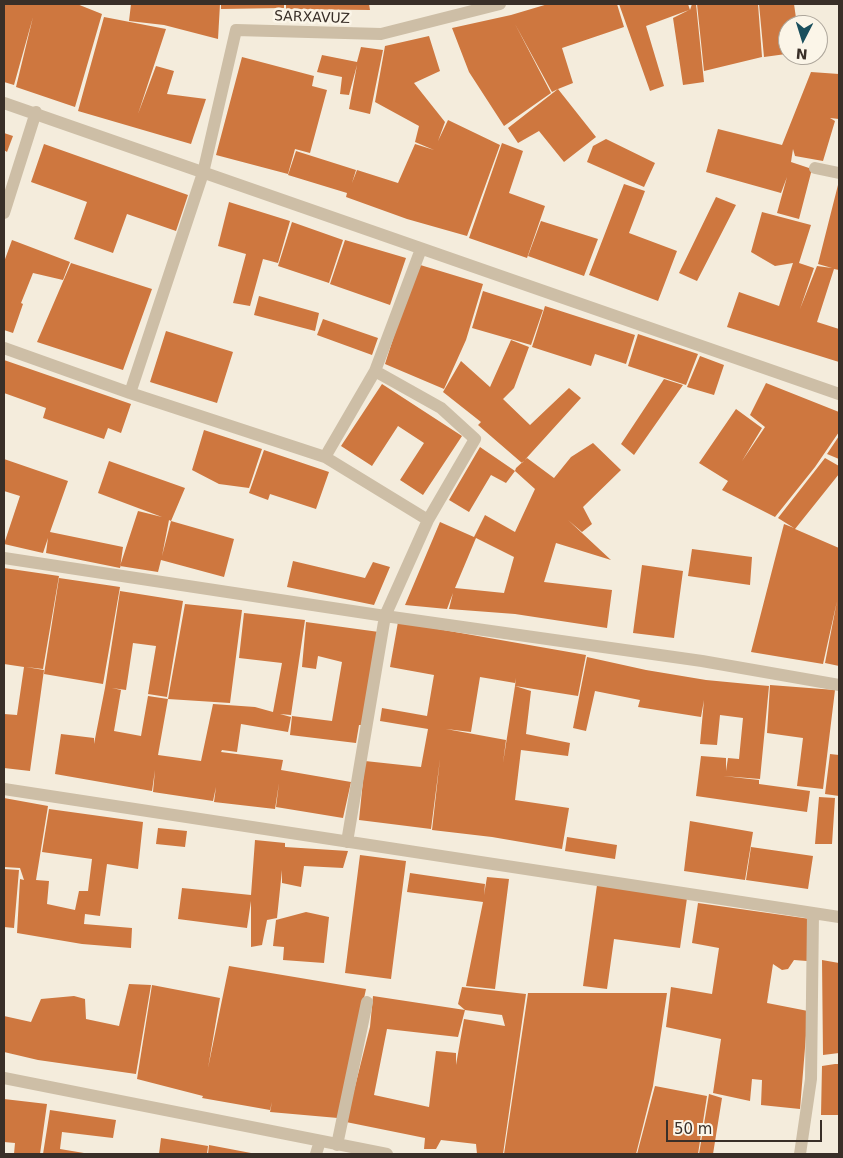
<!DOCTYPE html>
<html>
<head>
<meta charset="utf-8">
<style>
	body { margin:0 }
	#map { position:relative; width:843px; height:1158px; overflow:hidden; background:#f4ecdc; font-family:"DejaVu Sans",sans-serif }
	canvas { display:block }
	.frame { position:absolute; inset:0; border:5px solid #392f28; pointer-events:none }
	.north { position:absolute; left:778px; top:15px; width:50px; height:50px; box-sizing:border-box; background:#fbf5e8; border:1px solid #ada69b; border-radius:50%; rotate:185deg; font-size:14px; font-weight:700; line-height:20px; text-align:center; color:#392f28 }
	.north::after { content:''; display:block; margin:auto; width:18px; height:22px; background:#1a4f5d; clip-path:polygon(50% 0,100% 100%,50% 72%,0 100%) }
	.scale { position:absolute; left:666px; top:1120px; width:156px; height:22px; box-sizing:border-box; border:2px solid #392f28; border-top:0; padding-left:6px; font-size:15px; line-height:18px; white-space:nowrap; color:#392f28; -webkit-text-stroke:4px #fbf5e8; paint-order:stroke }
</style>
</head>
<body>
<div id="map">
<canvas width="843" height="1158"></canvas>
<div class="frame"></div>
<div class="north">N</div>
<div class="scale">50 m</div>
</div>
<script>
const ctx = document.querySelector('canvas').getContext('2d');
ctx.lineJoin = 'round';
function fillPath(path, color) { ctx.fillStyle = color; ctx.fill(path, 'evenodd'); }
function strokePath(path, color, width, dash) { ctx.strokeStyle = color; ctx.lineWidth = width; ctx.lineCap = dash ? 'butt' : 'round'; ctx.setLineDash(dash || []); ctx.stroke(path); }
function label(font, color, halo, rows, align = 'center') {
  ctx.font = font + ' "DejaVu Sans",sans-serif'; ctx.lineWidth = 5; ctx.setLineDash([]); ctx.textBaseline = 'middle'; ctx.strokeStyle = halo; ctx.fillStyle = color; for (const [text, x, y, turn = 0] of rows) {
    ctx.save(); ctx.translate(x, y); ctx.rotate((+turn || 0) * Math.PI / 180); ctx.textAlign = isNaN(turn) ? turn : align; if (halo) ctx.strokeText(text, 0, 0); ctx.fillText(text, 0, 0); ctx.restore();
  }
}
fillPath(new Path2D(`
	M4,4H77L102,14L75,107L16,87L33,17L14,85L4,82Z
	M131,4H220L218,39L164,25L129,21Z
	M221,4H284V8L221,9Z
	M286,4H369L370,10L286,9Z
	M548,4H617L624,27L562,48L573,83L558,89L596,137L564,162L539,131L518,143L508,128L558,89L552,92L515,24L551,93L504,126L469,72L452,28L511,15Z
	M619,4H688L690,10L692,4H696L704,82L683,85L673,18L689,10L646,26L664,86L650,91Z
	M697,4H758L762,57L704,71Z
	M759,4H794L797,25H788V39L784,40L786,54L764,57Z
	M104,17L166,29L138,114L156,66L174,71L167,94L206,99L191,144L78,111Z
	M429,36L440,71L414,83L445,122L438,141L448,120L500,145L467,236L407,219L346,197L347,193L288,175L296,151L356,170L352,183L357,170L398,183L415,144L434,150L415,142L419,126L375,102L385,46Z
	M361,47L383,50L370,114L349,109L357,65L349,95L340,94L342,77L317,72L322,55L357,62Z
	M242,57L314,76L312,86L327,90L310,153L295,149L288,174L216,155Z
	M811,72L839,74V119L830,118L835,121L823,161L795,156L793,149L791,162L812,169L799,219L777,213L787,177L781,193L706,172L718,129L782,145Z
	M4,133L13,136L7,152L4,150Z
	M606,139L655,163L644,187L587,162L593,146Z
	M502,143L523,151L509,193L545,206L527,258L469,238Z
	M44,144L188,195L176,231L127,214L113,253L74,239L87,202L31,182Z
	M839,181V270L834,269L817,322L839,329V362L727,327L739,292L779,306L793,263L775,266L751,252L762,212L811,225L799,263L814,268L800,309L817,266L832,268L818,264Z
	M624,184L645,191L629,233L677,251L658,301L589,275Z
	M716,197L736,205L697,281L679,273Z
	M229,202L290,221L278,263L263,259L250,306L233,303L246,254L218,246Z
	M541,221L598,239L584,276L528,256Z
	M292,222L343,240L329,283L278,266Z
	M12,240L70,262L63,280L33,273L21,303L23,304L13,333L4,330V262Z
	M345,240L406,258L390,305L330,284Z
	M71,263L152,289L123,370L37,342Z
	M417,264L483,284L466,340L444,389L385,364Z
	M483,291L543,310L531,345L472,328Z
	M259,296L319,313L315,331L254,315Z
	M545,306L635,335L626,364L595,354L591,366L532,347Z
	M323,319L378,338L372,355L317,335Z
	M166,331L233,352L217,403L150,382Z
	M638,334L698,354L686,385L628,366Z
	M511,340L529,347L514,388L503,399L530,425L569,388L581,398L522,463L478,425L481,422L443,392L461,361L490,387Z
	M700,356L724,365L714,395L687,387Z
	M4,360L131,404L121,433L108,428L104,439L43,418L46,408L4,393Z
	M664,379L683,385L634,455L621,444Z
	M766,383L839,412V432L815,467L775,517L722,490L728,481L699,463L736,409L762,428L742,461L765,427L750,415Z
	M382,384L462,436L423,495L400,480L424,443L398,426L372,466L341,446Z
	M204,430L262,449L249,488L219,484L192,470Z
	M839,436V459L827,454Z
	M593,443L621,470L583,507L592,524L582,532L568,520L611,560L556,543L544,582L612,590L607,628L515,614L449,609L453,593L447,609L405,605L440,522L474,537L485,515L515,532L535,489L515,471L516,468L527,458L554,478L571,457ZM476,538L514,557L504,593L455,588Z
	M480,447L515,471L506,483L491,475L469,512L449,500Z
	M264,450L329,472L316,509L270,494L268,500L249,493Z
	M825,458L839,466V474L795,529L839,548V666L825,663L837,601L823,664L751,652L784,524L794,528L778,518Z
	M4,459L68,481L50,532L123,547L120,568L46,553L48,538L43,553L4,544L20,496L4,491Z
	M109,461L185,488L171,521L169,520L162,556L171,521L234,539L224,577L161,560L158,572L120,566L138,511L162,517L98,493Z
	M692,549L752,557L750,585L688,576Z
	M293,561L365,578L373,562L390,567L374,605L287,587Z
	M642,565L683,571L674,638L633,633Z
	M4,568L59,576L43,669L26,667L44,670L30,771L4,768V714L17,715L24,667L4,664Z
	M59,578L120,587L103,684L44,674Z
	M120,591L183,601L167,697L148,694L156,646L133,643L126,690L112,688L121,690L114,731L141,736L148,696L168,699L158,755L201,761L213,704L255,707L273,712L282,663L239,658L244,613L305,620L291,715L280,714L291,717L288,732L241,724L237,752L222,750L221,752L283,760L281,770L351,782L343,818L276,807L279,783L275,809L214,802L216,787L213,801L153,792L155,770L152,791L55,774L61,734L94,738V744L105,688Z
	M185,604L242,610L230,703L168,699Z
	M306,622L379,632L362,725H359L356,743L290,735L292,716L332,721L342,662L318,656L316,669L302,667Z
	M398,622L586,655L578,696L515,686L516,678L515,683L480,677L471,732L446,729L506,740L503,763L515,686L531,691L526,734L570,743L568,756L521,750L515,800L569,808L562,849L492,837L432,830L440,759L431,829L359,820L365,761L421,767L428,729L380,721L382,708L427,716L434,675L390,667Z
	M587,657L646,670L706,680L769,686L760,779L723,776L759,780V784L810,791L807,812L696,796L701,756L726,758V771L728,758L739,759L743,718L720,715L717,745L700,744L704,700L701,717L638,707L640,700L595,691L586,731L573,728Z
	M770,685L835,690L823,789L797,786L803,738L767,733Z
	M830,754L839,755V796L825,794Z
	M819,797L835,798L832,844H815Z
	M4,798L48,806L36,880L49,881L47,904L75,910L79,891H88L92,859L42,852L49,809L143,822L138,869L107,864L100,916L85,914L84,924L132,928L131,948L82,944L17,933L20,879L24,880L20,868L4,867Z
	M690,821L753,832L745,880L684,871Z
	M158,828L187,831L185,847L156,844Z
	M567,837L617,845L615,859L565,851Z
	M255,840L285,843V847L348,851L343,868L304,866L301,887L282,883V870L277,918L267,920L262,945L251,947V901L247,928L178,919L182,888L251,895Z
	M751,847L813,856L808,889L746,880Z
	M360,855L406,861L391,979L345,973Z
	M4,869L19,870L14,928L4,927Z
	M410,873L485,884L484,895L487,877L509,879L495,989L466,986L483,902L407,892Z
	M597,885L687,898L680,948L614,939L607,989L583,986Z
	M698,903L810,919L807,961L794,960L788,969L782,970L773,964L767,1003L808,1011L800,1109L761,1105L762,1080L752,1079L750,1101L713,1093L721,1039L666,1027L671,987L712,994L719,948L692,943Z
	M306,912L329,917L324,963L283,960L284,947L273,946L276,920Z
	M822,960L839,963V1053L823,1055Z
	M229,966L366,989L338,1118L270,1112L272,1102L270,1110L202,1098L203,1096L137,1079L152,985L220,998L208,1068Z
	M129,984L151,985L136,1074L38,1060L4,1052V1016L31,1022L41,999L74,996L85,999L86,1019L119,1026Z
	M462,987L526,994L503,1154H477L476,1144L441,1140L436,1149H424L425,1138L346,1122L370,1027L373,996L465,1010L458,1004ZM465,1010L502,1015L505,1026L464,1019L456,1065V1053L436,1051L429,1107L374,1095L387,1029L458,1037Z
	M528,993H667L653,1086L636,1154H504Z
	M835,1064H839V1115H821L822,1066Z
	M655,1086L707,1096L698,1154H637Z
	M709,1094L722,1098L713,1154H699Z
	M4,1099L47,1104L40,1154H14L15,1143L4,1142Z
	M50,1110L116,1120L113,1138L62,1132L60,1149L90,1154H43Z
	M161,1138L208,1146L207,1154H159Z
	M209,1145L251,1153V1154H208Z`), '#ce773f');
strokePath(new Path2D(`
	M4,103L839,394
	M815,168L839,173
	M4,213L36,112
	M421,249L375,371L441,408L475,439L428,520
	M4,348L130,393L325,457L428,520L385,616L4,558
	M130,393L203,173L236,30L381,34L500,4
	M325,457L375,371
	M4,789L813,913L811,1079L800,1154
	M347,842L385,616L702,661L839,685
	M813,913L839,917
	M4,1078L387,1154
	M337,1145L367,1002
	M316,1154L320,1141`), '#cdbea6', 12);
label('14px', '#392f28', '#fbf5e8', [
	["SARXAVUZ",312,18,2]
]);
</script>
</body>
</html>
